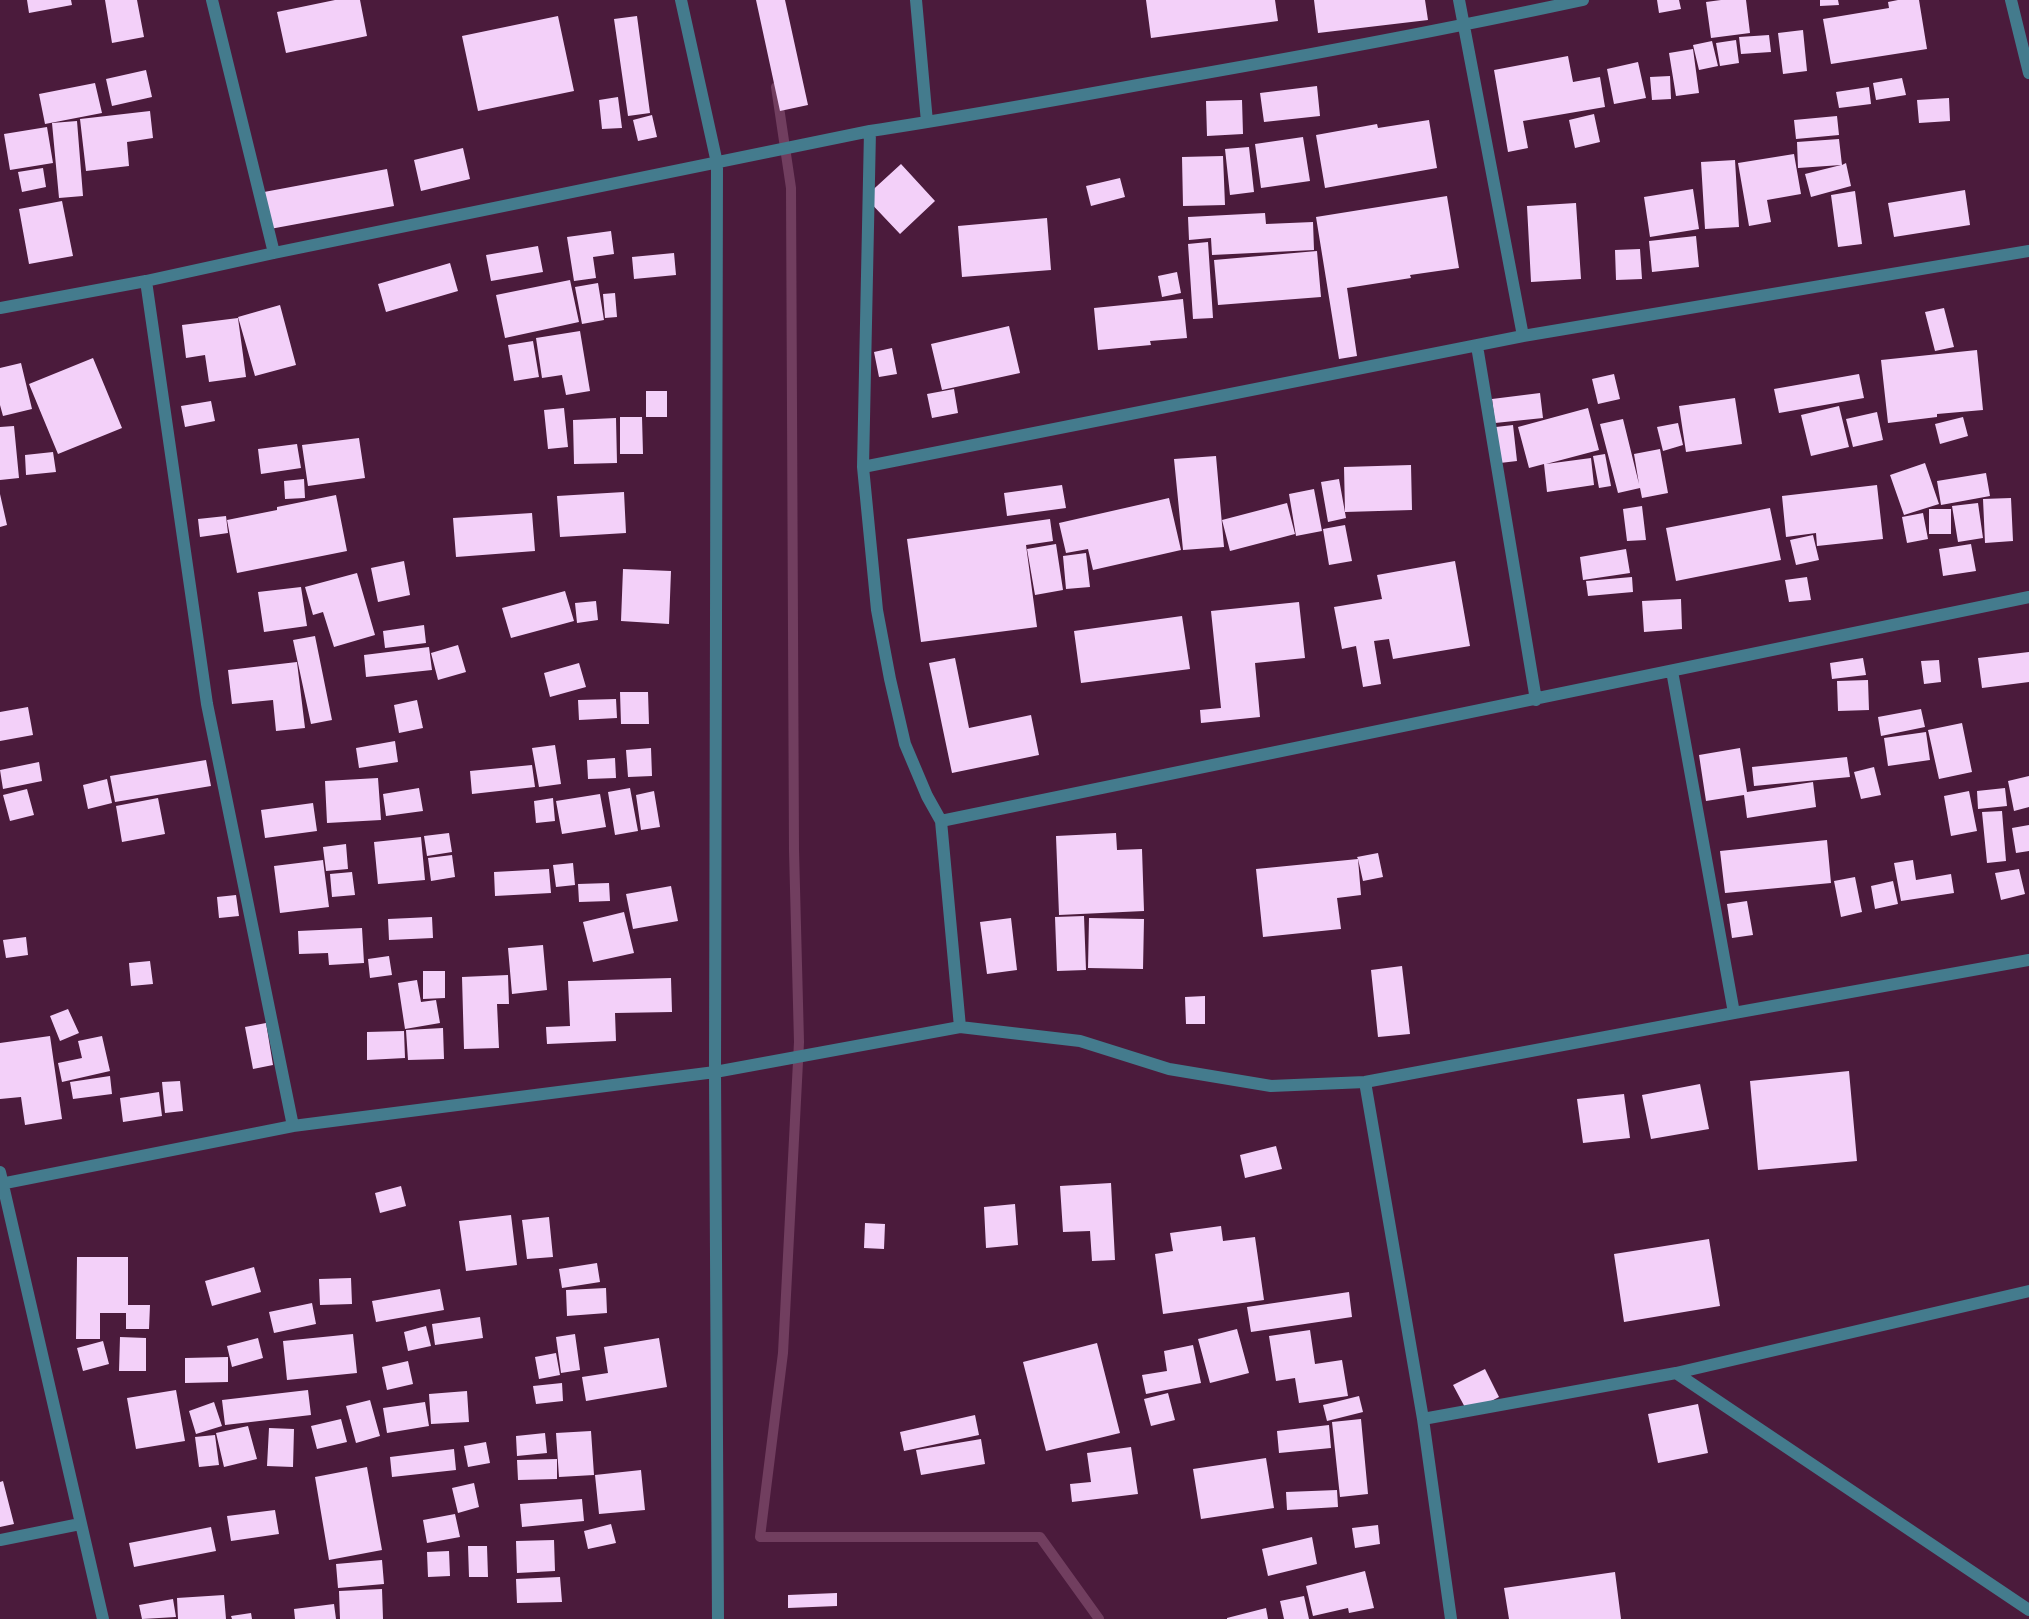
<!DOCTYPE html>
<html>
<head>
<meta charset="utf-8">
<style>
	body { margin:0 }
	canvas { display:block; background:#4b1b3c }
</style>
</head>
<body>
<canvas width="2029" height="1619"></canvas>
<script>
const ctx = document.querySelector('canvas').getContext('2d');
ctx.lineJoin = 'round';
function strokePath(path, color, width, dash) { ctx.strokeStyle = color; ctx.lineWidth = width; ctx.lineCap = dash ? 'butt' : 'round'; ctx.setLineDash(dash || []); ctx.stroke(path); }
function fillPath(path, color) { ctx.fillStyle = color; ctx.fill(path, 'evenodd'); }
strokePath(new Path2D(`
	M776,87L791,188L794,850L799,1042L783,1353L760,1537H1040L1099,1619`), '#713e5f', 10);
fillPath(new Path2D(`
	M27,0H71L72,5L29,13Z
	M105,0H137L144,37L112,43Z
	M335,0H360L367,36L286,53L277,12Z
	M756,0H785L808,105L780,111Z
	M1146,0H1275L1278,21L1151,38Z
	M1314,0H1425L1428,20L1318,33Z
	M1657,0H1679L1681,9L1659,13Z
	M1721,0H1746L1750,33L1711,38L1706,2Z
	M1820,0H1838L1839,5L1820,6Z
	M1898,0H1919L1927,49L1831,64L1823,19L1889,8L1888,2Z
	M558,16L574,91L478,111L462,36Z
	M637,16L650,113L628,116L614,19Z
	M1803,30L1807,71L1783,74L1778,33Z
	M1769,35L1771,52L1741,54L1739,37Z
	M1736,40L1739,63L1720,66L1716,43Z
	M1712,41L1718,66L1699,70L1693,45Z
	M1693,49L1699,93L1676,96L1669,53Z
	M1568,56L1573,82L1600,77L1605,107L1523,121L1528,148L1508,152L1494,70Z
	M1638,62L1646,98L1614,104L1607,69Z
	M146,70L152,97L112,106L106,79Z
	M1670,76L1671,99L1652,100L1650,77Z
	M1902,78L1906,95L1876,100L1873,83Z
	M95,83L102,113L45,124L39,94Z
	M1317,86L1320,116L1264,122L1260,93Z
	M1869,87L1871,104L1839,108L1836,92Z
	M618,97L622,128L602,129L599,100Z
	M1949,98L1950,121L1919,123L1917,100Z
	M1242,100L1243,134L1207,136L1206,101Z
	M150,111L153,138L127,142L129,166L86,171L80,119Z
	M1594,114L1600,142L1575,148L1569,120Z
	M652,115L657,137L638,141L633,120Z
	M1837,116L1839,135L1796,139L1794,120Z
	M1429,120L1437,168L1325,188L1316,135L1377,124L1378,128Z
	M77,121L83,196L59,198L52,123Z
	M47,127L53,163L10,170L4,134Z
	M1303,137L1310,181L1261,188L1255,144Z
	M1839,139L1842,165L1846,163L1851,186L1811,197L1805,174L1841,165L1798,168L1797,142Z
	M1249,147L1254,192L1230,195L1225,149Z
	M463,148L470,179L421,191L414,160Z
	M1794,154L1801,194L1767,200L1771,222L1749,226L1738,163Z
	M1223,156L1225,205L1183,206L1182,157Z
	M1735,160L1739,227L1705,229L1701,162Z
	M901,164L935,201L900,234L865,197Z
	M43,168L46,187L22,192L18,172Z
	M387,169L394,206L270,229L264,192Z
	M1120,178L1125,197L1091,206L1086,186Z
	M1693,189L1699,229L1650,237L1644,197Z
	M1965,190L1970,225L1894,237L1888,203Z
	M1855,191L1862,244L1838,247L1831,195Z
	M1447,196L1459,268L1410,275L1411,278L1347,288L1357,356L1339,359L1316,217Z
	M62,201L73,256L29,264L19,209Z
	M1576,203L1581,279L1531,282L1527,206Z
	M1265,213L1266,224L1313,222L1314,250L1212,255L1211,238L1189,240L1188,217Z
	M1047,218L1051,270L962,277L958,226Z
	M611,231L614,254L593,257L596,278L574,281L567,237Z
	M1696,236L1699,267L1652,272L1649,241Z
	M1208,242L1213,318L1193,319L1188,244Z
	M538,246L543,272L491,281L486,255Z
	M1640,249L1642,279L1616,280L1615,250Z
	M1317,251L1321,297L1218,305L1214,260Z
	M674,253L676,275L634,279L632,257Z
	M450,263L458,291L386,312L378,284Z
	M1177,272L1181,293L1162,297L1158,276Z
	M570,280L579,322L505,338L496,295Z
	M598,283L604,320L582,324L575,287Z
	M615,293L617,317L605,318L603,294Z
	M1183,299L1187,338L1150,341L1151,345L1098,350L1094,308Z
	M280,305L296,365L255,376L238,317Z
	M1944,308L1954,347L1935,351L1925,312Z
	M238,318L246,377L209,382L205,355L186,358L182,325Z
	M1009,326L1020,373L942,390L931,344Z
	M580,331L590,391L566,395L562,375L542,378L536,338Z
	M533,341L539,377L514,381L508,345Z
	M892,348L897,374L879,377L874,352Z
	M1977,350L1983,410L1937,414V417L1888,423L1881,360Z
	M93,358L122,428L58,454L29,384Z
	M21,363L32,409L3,416L0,405V368Z
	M1614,374L1620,399L1598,404L1592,379Z
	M1859,374L1864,398L1779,413L1774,389Z
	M954,389L958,413L932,418L927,394Z
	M646,391H667V417H646Z
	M1540,393L1543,418L1495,423L1492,399Z
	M1735,398L1742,444L1686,452L1679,406Z
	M211,401L215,421L185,427L181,406Z
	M1839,406L1849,447L1811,456L1801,415Z
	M564,408L568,447L548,449L544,410Z
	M1588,408L1599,450L1546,464L1591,458L1594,485L1547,492L1544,464L1529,468L1518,427Z
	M1877,412L1883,440L1853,447L1846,419Z
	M620,417H642L643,454H620Z
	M1963,417L1968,436L1940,444L1935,424Z
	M616,418L617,463L574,464L573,420Z
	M1623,419L1639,484L1634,454L1660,449L1668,493L1642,498L1640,488L1618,493L1600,424Z
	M1678,423L1683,445L1663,451L1657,427Z
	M1513,425L1517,461L1500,463L1496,427Z
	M14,426L19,478L0,480V427Z
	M359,438L365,478L308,486L302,445Z
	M297,444L301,468L261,474L258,449Z
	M53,452L56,472L26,475L25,455Z
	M1605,454L1611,486L1599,488L1593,456Z
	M1216,456L1224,547L1183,550L1174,459Z
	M1925,463L1939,504L1904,515L1890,475Z
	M1411,465L1412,510L1345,512L1344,467Z
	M1986,473L1990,496L1941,505L1937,481Z
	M304,479L305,498L285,499L284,481Z
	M1339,479L1346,518L1328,522L1321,482Z
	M1062,485L1066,508L1007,516L1004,493Z
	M1877,485L1883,539L1817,546L1816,533L1786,537L1782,496Z
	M1314,489L1322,531L1296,536L1289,494Z
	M624,492L626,533L560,537L557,496Z
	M0,494L7,525L0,527Z
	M336,495L347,551L237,573L227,520L277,510V507Z
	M1169,498L1181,550L1093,570L1088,549L1066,553L1059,523Z
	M2011,498L2013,541L1985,543L1983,499Z
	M1287,503L1295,534L1230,551L1222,520Z
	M1978,503L1983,538L1958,542L1952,506Z
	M1642,506L1646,540L1627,541L1623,509Z
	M1770,508L1781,560L1676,581L1666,528Z
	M1929,509H1951V534H1929Z
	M532,513L535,551L456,557L453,518Z
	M1923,513L1928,539L1907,543L1902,517Z
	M226,516L228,533L200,537L198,519Z
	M1050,519L1053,541L1026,545L1037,627L921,642L907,539Z
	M1345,525L1352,561L1329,565L1323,529Z
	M1813,535L1819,560L1796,565L1790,540Z
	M1056,544L1063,590L1035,595L1027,549Z
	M1971,544L1976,571L1943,576L1939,549Z
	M1626,549L1630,573L1583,580L1580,557Z
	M1086,553L1090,587L1066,589L1063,556Z
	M404,561L410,595L378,602L371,568Z
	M1455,561L1470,646L1393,659L1389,639L1374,641L1381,684L1363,687L1356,646L1342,649L1334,607L1382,599L1377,575Z
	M623,569L671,571L669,624L621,621Z
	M357,573L375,635L334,647L323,612L313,615L305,587Z
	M1632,577L1633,592L1588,596L1586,581Z
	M1807,577L1811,600L1789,602L1785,580Z
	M301,587L307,626L264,632L258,592Z
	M565,591L574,621L511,638L502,608Z
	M1681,599L1682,629L1644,632L1642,601Z
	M596,601L598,620L577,623L575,603Z
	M1299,602L1305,658L1255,663L1260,717L1201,723L1200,710L1221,708L1211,611Z
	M1182,616L1190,669L1081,683L1074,631Z
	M424,625L426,643L385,648L383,631Z
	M315,636L332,720L311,724L293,640Z
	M458,645L466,672L438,680L431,653Z
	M429,647L432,670L366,677L364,655Z
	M2029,652V682L1982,688L1978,658Z
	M955,658L969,728L1031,715L1039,755L952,773L929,663Z
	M1863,658L1866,675L1832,679L1830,663Z
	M1939,660L1941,682L1924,684L1921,661Z
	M297,662L305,728L276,731L273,700L232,704L228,670Z
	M579,663L586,687L550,697L544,673Z
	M1868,680L1869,710L1838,711L1837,681Z
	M620,692H648L649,724H621Z
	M616,699L617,718L579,720L578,700Z
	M417,700L423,728L399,733L394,705Z
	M28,707L33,735L0,741V712Z
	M1921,709L1925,727L1881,736L1878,717Z
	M1962,723L1972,772L1939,779L1928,730Z
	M1926,732L1930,760L1888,766L1884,738Z
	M395,741L398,762L359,768L356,748Z
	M555,745L561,784L539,787L532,748Z
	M651,748L652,776L628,777L626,750Z
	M1740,748L1747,792L1813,782L1816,807L1747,818L1744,795L1706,801L1699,755Z
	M1847,757L1850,777L1754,786L1752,767Z
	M615,758L616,778L588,779L587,760Z
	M206,760L211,786L115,802L110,776Z
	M39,762L42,781L3,789L0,770Z
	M532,765L535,787L472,794L470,771Z
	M1874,767L1881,795L1861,799L1854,772Z
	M2029,776V807L2014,811L2008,781Z
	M378,778L381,820L327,823L325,781Z
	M107,779L112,803L88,809L83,785Z
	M419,788L423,811L386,816L383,794Z
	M630,788L638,831L615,835L608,792Z
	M2005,788L2007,806L1978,809L1977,791Z
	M27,789L34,815L10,821L3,795Z
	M654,791L660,827L641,830L636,795Z
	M1969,791L1977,831L1951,836L1944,796Z
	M600,794L606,827L562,834L556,801Z
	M158,798L165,834L122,842L116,806Z
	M553,798L555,821L536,823L534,801Z
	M313,803L317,831L265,838L261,810Z
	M2002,811L2006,861L1987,863L1982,812Z
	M2029,825V851L2016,853L2012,828Z
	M449,833L452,852L427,856L424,836Z
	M1116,833L1117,850L1142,849L1144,911L1059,915L1056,836Z
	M421,837L425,880L378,884L374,842Z
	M1827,840L1831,883L1725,893L1720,851Z
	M346,844L348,869L326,871L323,847Z
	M1378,853L1383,877L1363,881L1358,859L1361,895L1337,898L1341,929L1263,937L1256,869L1358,859L1357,857Z
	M452,855L455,877L431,881L428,858Z
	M323,860L329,907L280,913L274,866Z
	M1913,860L1916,880L1951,874L1954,893L1901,901L1894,863Z
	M573,863L575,885L556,887L553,865Z
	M549,869L551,893L495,896L494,872Z
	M2019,869L2025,894L2001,900L1995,873Z
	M352,872L355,895L332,897L330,874Z
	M1855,877L1862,912L1841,917L1834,881Z
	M1893,881L1898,904L1875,909L1871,886Z
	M609,883L610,901L579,902L578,884Z
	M671,886L678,921L633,929L626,894Z
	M236,895L239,916L219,918L217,897Z
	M1747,901L1753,935L1732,938L1727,904Z
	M624,912L634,953L593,962L583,922Z
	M1084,916L1086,970L1057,971L1055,917Z
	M432,917L433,938L389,940L388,919Z
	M1011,918L1017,970L987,974L980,922Z
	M1089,918L1144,919L1143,969L1088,968Z
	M362,928L364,963L329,965L328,953L299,954L298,931Z
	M26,937L28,955L6,958L3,940Z
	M543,945L547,990L512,994L508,948Z
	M389,956L392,975L370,978L368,959Z
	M150,961L153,984L131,986L129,963Z
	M1402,966L1410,1034L1378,1037L1371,970Z
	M423,971H445V998L423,999Z
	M508,975L509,1004H497L499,1048L464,1049L462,977Z
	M671,978L672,1012L615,1013L616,1041L547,1044L546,1027L570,1026L568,981Z
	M417,980L421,1002L436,1000L440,1023L405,1029L398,983Z
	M1205,996V1024H1186L1185,997Z
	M68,1009L79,1033L60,1041L50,1016Z
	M266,1023L273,1065L253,1069L245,1027Z
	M443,1028L444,1059L408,1060L406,1030Z
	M404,1031L405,1058L367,1060V1032Z
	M50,1036L62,1119L25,1125L21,1097L0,1099V1043Z
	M102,1036L110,1071L62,1082L58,1063L82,1058L78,1041Z
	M1849,1071L1857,1161L1758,1170L1750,1081Z
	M110,1076L112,1094L73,1099L70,1082Z
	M180,1081L183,1111L165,1113L162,1082Z
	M1700,1084L1709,1129L1651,1139L1642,1095Z
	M159,1092L162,1116L123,1122L120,1098Z
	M1624,1094L1630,1138L1583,1143L1577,1099Z
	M1276,1146L1282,1169L1245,1178L1240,1155Z
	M1111,1183L1115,1260L1092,1261L1090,1231L1063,1232L1060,1186Z
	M401,1186L406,1206L380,1213L375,1193Z
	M1015,1204L1018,1245L986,1248L984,1207Z
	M511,1215L517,1265L466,1271L459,1221Z
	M549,1217L553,1257L527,1259L522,1220Z
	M865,1223L885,1224L884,1249L864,1248Z
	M1221,1226L1223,1241L1255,1237L1264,1300L1163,1314L1155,1254L1173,1251L1170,1233Z
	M1709,1239L1720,1306L1624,1322L1614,1254Z
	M77,1257H128V1305H150L149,1329H126V1313H100V1339H76Z
	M597,1263L600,1282L562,1288L559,1269Z
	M254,1267L261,1292L212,1306L205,1281Z
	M351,1278L352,1304L320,1305L319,1279Z
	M606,1288L607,1313L567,1316L566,1290Z
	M440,1289L444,1310L376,1322L372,1301Z
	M1349,1292L1352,1317L1251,1332L1247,1307Z
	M312,1303L316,1324L274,1333L269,1312Z
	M480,1317L483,1338L435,1345L432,1324Z
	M426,1326L431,1346L408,1351L404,1332Z
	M1237,1329L1249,1373L1210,1383L1198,1339Z
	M1310,1330L1315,1364L1342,1360L1348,1396L1299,1403L1295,1378L1276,1381L1269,1336Z
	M353,1334L357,1373L287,1380L283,1341Z
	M575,1334L580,1370L561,1373L556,1337Z
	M120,1337L146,1338V1371H119Z
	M258,1338L263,1358L232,1367L227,1346Z
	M659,1338L667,1387L586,1401L582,1377L608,1373L604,1347Z
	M103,1341L109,1364L83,1371L77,1348Z
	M1097,1343L1120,1433L1046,1451L1023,1362Z
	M1193,1345L1201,1383L1146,1394L1142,1375L1167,1371L1164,1351Z
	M556,1353L560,1375L539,1379L535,1357Z
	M228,1357V1382L185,1383V1358Z
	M408,1361L413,1384L387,1390L382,1367Z
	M1485,1369L1499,1397L1468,1413L1453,1385Z
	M562,1383L563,1401L536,1404L533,1386Z
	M176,1390L185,1441L136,1449L127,1398Z
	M308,1390L311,1415L225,1425L222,1400Z
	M467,1391L469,1422L431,1424L429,1394Z
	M1168,1393L1175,1420L1151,1426L1144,1399Z
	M1359,1396L1363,1412L1327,1421L1323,1405Z
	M370,1400L380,1436L356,1443L346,1406Z
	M214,1402L222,1426L196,1434L189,1411Z
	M425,1402L429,1426L387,1433L383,1408Z
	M1698,1404L1708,1453L1658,1463L1648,1414Z
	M975,1415L979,1435L904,1451L900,1432Z
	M341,1419L347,1442L317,1449L311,1426Z
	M1361,1419L1368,1494L1340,1497L1332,1422Z
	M1329,1425L1331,1448L1279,1453L1277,1431Z
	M248,1426L257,1459L224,1467L216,1433Z
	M269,1428L294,1429L293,1467L267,1466Z
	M591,1431L594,1475L559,1477L556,1433Z
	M545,1433L547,1453L517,1456L516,1436Z
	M215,1435L219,1465L199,1467L195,1437Z
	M981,1439L985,1464L921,1475L916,1450Z
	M486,1442L490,1463L468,1467L464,1446Z
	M1131,1447L1138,1494L1072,1502L1070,1484L1091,1482L1087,1453Z
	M454,1449L456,1470L392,1477L390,1457Z
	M1266,1458L1274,1508L1201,1519L1193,1469Z
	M557,1459V1479L518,1480L517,1460Z
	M367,1467L382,1550L329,1560L315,1477Z
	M641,1470L645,1510L599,1514L595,1475Z
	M3,1481L14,1524L0,1527V1482Z
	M474,1483L479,1507L458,1513L452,1488Z
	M1337,1490L1338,1507L1287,1510L1286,1492Z
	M582,1499L584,1521L522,1527L520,1504Z
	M275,1510L279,1534L231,1541L227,1516Z
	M455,1514L460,1537L427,1543L423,1520Z
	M611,1524L616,1543L588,1549L584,1531Z
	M1378,1525L1380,1544L1355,1548L1352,1528Z
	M211,1527L216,1551L134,1567L129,1543Z
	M1312,1537L1317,1564L1268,1576L1262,1549Z
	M554,1540L555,1571L517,1573L516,1541Z
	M468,1546H487L488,1577H469Z
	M449,1551L450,1576L428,1577L427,1552Z
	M382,1560L384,1584L338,1588L336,1564Z
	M1365,1571L1374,1608L1349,1613L1348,1608L1313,1616L1306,1586Z
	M1615,1572L1621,1619H1509L1504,1588Z
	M560,1577L562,1602L517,1603L516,1579Z
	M382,1589L383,1619H340L339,1591Z
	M837,1593V1606L788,1608V1595Z
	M224,1595L226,1619H178L177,1598Z
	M1304,1596L1309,1619H1284L1280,1601Z
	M173,1599L176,1617L142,1619L139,1605Z
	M334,1604L336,1619H295L294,1609Z
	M1266,1608L1268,1619H1227V1618Z
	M251,1613L252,1619H232L231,1616Z`), '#f3d0f9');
strokePath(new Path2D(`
	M212,0L274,253
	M681,0L717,163L715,1072L718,1619
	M916,0L927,122
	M1459,0L1523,336
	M2011,0L2029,73
	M870,131L863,467L877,610L890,679L905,744L927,796L941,821L960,1027
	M146,281L207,704L293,1126
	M0,308L146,281L274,253L870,131C963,117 1056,100 1149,83C1294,58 1439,31 1583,0
	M1477,346L1536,700
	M863,467L1523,336L2029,251
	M1672,671L1734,1013
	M941,821L2029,597
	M1365,1082L1423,1419L1451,1619
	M0,1172L103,1619
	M0,1184L293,1126L715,1072L960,1027L1080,1041L1169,1069L1271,1086L1365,1082L1734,1013L2029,960
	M2029,1291L1676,1373L2029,1610
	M1423,1419L1676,1373
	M0,1540L80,1524`), '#447b8d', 12);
</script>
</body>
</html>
